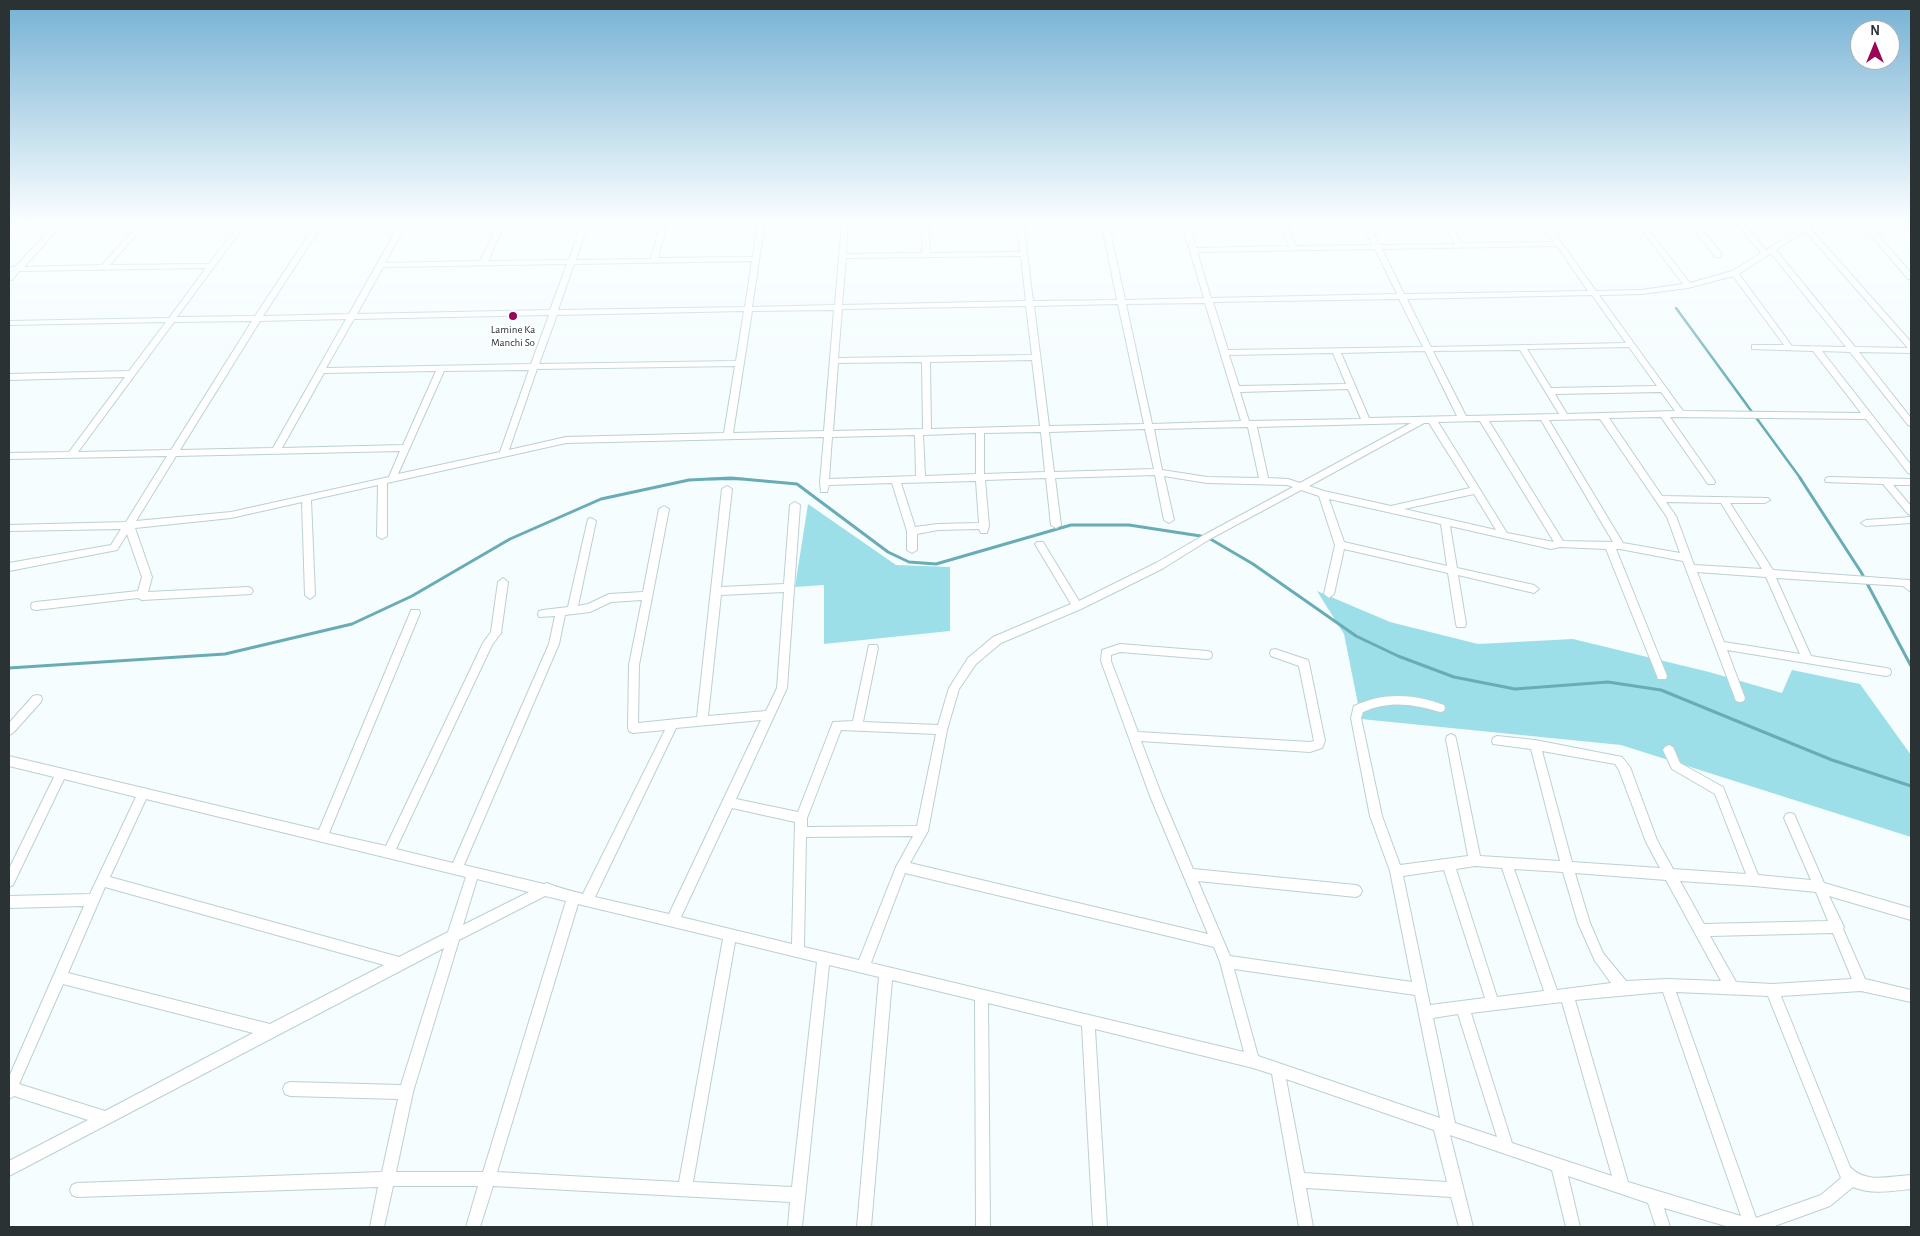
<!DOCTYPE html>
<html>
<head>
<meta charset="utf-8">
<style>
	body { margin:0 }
	#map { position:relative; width:1920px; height:1236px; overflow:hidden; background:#f5fdfe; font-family:"Alegreya Sans",sans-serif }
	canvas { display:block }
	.frame { position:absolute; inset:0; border:10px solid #2b3234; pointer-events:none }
	.north { position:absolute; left:1850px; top:20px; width:50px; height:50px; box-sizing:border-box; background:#fff; border:1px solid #aaadae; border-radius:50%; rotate:0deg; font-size:14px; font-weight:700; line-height:20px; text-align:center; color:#2b3234 }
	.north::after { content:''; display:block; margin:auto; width:18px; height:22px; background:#9b0656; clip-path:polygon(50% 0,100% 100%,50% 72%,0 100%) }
</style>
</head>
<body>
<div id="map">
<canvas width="1920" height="1236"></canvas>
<div class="frame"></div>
<div class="north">N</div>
</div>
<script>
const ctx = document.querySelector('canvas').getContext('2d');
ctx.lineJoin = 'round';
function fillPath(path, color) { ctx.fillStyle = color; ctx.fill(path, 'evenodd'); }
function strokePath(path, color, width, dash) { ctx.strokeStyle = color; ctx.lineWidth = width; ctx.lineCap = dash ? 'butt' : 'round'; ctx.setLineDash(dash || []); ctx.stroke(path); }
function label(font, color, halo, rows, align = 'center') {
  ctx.font = font + ' "Alegreya Sans",sans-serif'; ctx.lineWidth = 4; ctx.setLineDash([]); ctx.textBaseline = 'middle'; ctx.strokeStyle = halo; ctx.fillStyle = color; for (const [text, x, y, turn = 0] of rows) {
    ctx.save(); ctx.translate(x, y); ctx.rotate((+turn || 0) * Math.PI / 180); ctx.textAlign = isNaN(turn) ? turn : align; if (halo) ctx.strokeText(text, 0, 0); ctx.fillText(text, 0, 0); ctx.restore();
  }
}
fillPath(new Path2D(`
	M808,504L896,565L950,567V631L824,644V585L795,587Z
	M1317,591L1390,622L1478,644L1573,639L1709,672L1782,693L1792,670L1860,684L1911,755V837L1621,745L1361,719L1344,634Z`), '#9ddfe8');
strokePath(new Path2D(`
	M1676,308L1801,479
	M708,479H743`), '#69acb5', 2.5);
strokePath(new Path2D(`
	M1800,478L1861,572L1911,666
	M9,668L225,654L352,624L412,596L510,539L601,499L689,480L731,478L797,484L888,552L909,562L936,564L1071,525H1129L1207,537L1253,564L1356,636L1398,656L1454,677L1515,689L1608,682L1661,690L1832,760L1911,786`), '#69acb5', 3);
const minor = new Path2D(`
	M34,221L9,226V222Z
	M58,221H65L24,267L102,265L141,221H148L110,265L209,264L241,221H248L177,317L255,316L318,221H325L263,316L349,314L401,221H408L385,263L480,261L499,221H506L488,261L569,260L582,221H589L576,260L651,259L661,221H668L658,258L753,257L758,221H765L752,307L835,305L842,221H848L846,254L922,253L923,221H929L930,253L1020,252L1017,221H1023L1033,301L1117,300L1101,221H1108L1125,300L1204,298L1181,221H1188L1196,248L1289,246L1279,221H1286L1296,246L1372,245L1361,221H1368L1379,245L1455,244L1442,221H1449L1462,243L1553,242L1539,221H1546L1596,291L1641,290L1683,284L1635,221H1642L1690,283L1732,271L1761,253L1735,221H1742L1766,250L1811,221H1819L1810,228L1911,342V353L1859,352L1911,418V426L1908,425L1850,352L1822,351L1911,465V474L1908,473L1866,419L1670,417L1714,480L1715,482L1714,484H1708L1661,417L1609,418L1662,496L1768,498L1770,500L1765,503H1730L1773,570L1909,580L1911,582V592L1903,586L1776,578L1811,656L1886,668L1890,669L1891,672L1890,675L1886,676L1727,650L1745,698L1744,701L1740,702L1736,701L1683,561L1620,549H1616L1667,676L1666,679H1658L1657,676L1606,549L1560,547L1551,549L1450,526L1457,568L1534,585L1539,589L1534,593L1458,575L1466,624L1465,627H1457L1456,624L1448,573L1344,549L1334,594L1329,598L1324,594L1335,545L1319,496L1301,490L1210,539L1162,569L1081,609L1001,643L976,664L959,689L947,730L928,831L910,863L1208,934L1150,796L1101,661L1102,650L1120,644L1207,651L1211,652L1212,655L1211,658L1207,659L1120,652L1111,655V661L1138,732L1310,742L1314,741L1299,666L1271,656L1270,653L1271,650L1275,649L1308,660L1309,663L1325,741L1322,748L1310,752L1141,741L1162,796L1193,869L1356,885L1360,887L1362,891L1360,895L1356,897L1198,881L1230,956L1412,982L1390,871L1370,816L1351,718L1354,706C1385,692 1412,694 1444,705L1445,708L1444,711L1440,712C1414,704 1389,700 1363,712L1361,718L1382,816L1400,865L1468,856L1446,739L1447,736L1451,734L1455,736L1456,739L1480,856L1560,861L1531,749L1493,744L1492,741L1493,738L1497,736L1535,740L1622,757L1630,767L1657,840L1673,869L1746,874L1715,794L1672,769L1663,750L1665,747L1669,745L1673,747L1680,763L1723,787L1758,875L1811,880L1784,818L1786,814L1790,813L1794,814L1824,883L1911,908V920L1829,896L1844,927L1843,929L1865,979L1911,990V1002L1861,991L1781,996L1850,1167C1866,1184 1890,1176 1911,1175V1189C1892,1191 1871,1195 1853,1187L1830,1206L1772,1227H1729L1664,1208L1670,1227H1656L1648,1203L1568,1176L1580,1227H1566L1552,1170L1450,1135L1473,1227H1459L1451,1197L1306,1188L1313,1227H1299L1272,1074L1253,1068L1095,1029L1107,1227H1093L1082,1026L988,1003L990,1227H976L975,1000L892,980L871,1227H857L879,977L829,965L802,1227H788L790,1202L493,1186L480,1227H466L478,1186H393L384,1227H370L378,1187L77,1197L72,1195L70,1190L72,1185L77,1183L382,1172L398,1099L290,1096L285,1094L283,1089L285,1084L290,1082L401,1085L444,948L9,1176V1161L88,1120L14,1096L9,1099V1077L84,906L9,908V896L90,894L136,797L64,779L13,885L9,887V869L54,777L9,766V756L319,830L410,613L411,610H419L420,613L329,833L386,846L483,643L491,632L498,582L503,578L508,582L501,633L492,645L396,849L453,863L549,644L555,616L539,617L538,614L539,611L543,610L568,607L588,519L591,518L596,521L578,606L588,604L609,594L643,592L659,509L664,506L669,509L639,665L638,723L697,717L722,489L727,486L732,489L721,587L784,584L790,505L795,502L800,505L787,688L736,799L798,812L833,722L853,721L869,645H877L878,648L863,722L938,725L949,688L968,658L993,637L1071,604L1035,544L1037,542H1043L1079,601L1156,563L1204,535L1293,487L1287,485L1207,483L1164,476L1174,520L1169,523L1164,520L1155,475L1055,478L1061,525L1056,528L1051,525L1046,478L985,480L989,526L987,533H981L979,529L938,530L917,534V550L912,553L907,550V531L892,483L829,485L827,492H821L820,482L824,437L566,443L387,483V536L382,539L377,536L378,485L311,500L315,595L310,599L305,595L302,502L231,518L135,528L152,577L148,592L248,587L251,588L253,591L251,594L142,600L138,598L36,610L32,609L31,606L32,603L36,602L138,591L142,577L127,534L117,550L9,571V563L111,545L121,529L9,531V525L126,522L167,456L9,459V453L69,452L125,377L9,380V374L129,371L166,322L9,325V321L169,318L206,268L19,271L12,280H9V274L11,271H9V267H15ZM1805,231L1908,348L1855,347L1776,250ZM1557,246L1588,291L1404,294L1382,249ZM1375,249L1397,294L1211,298L1197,252ZM1771,253L1846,347L1792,346L1739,274ZM1021,256L1026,301L842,305L846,258ZM752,261L745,307L558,310L574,264ZM567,264L550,310L357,314L383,267ZM1733,276L1784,345H1752V349L1813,351L1861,413L1683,411L1599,295L1641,294L1688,288ZM1592,295L1626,343L1431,347L1407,299ZM1399,299L1423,347L1228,350L1213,302ZM1205,303L1241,421L1152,424L1126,304ZM1118,304L1144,424L1049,426L1034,306ZM1026,306L1032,355L838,358L842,309ZM834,310L824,431L733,433L752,311ZM744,311L736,361L539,364L557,315ZM549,315L531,364L326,368L354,319ZM346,319L273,448L180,450L260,321ZM252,321L171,450L78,452L174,322ZM1629,347L1657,386L1551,388L1527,349ZM1520,350L1559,414L1466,416L1433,351ZM1425,351L1457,416L1369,418L1341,353ZM1333,353L1346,384L1239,386L1229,355ZM1032,360L1040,426L931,429L930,362ZM922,362L923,429L833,431L838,363ZM735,366L724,433L566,437L509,450L537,369ZM529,370L500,452L398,474L444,371ZM436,371L403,445L282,448L324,373ZM1348,389L1361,419L1249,421L1240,392ZM1661,392L1675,411L1567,414L1555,394ZM1600,419L1667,517L1680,553L1623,543L1549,420ZM1541,420L1613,542L1563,541L1489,421ZM1480,421L1554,542L1507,533L1438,422ZM1411,423L1300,483L1288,479L1268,478L1257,427ZM1424,423H1429L1470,488L1391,506L1324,491L1309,486ZM1248,427L1259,478L1207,477L1162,470L1154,429ZM1145,429L1154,469L1054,472L1049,432ZM1041,432L1045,472L984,474V433ZM976,433V474L925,476L923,435ZM915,435L916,476L829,479L832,437ZM400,451L389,477L231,512L136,521L176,456ZM976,481L979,523L938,524L915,527L901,483ZM1474,494L1496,530L1404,509ZM1329,499L1441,524L1447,566L1344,542ZM1666,502L1721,503L1762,569L1694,565L1676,516ZM1697,572L1766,577L1800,654L1724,642ZM784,592L777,688L766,711L708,716L721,595ZM642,600L629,665L628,728L629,731L633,733L665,730L583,894C571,891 559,888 547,883L544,884L464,865L559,644L565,615L590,612L611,602ZM761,720L669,914L595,897L676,728ZM841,730L936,734L917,826L807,827V818ZM1542,751L1615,764L1619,770L1646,842L1660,868L1572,862ZM146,799L466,877L448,932L399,957L110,877ZM732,808L795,822L792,944L681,917ZM913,836L896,867L859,960L804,947L806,837ZM1475,866L1502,868L1544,991L1497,997L1456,869ZM1514,869L1563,872L1578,923L1595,961L1611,983L1557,990ZM1444,870L1485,998L1430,1005L1403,876ZM905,873L1214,947L1220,962L1244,1052L871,963ZM1575,873L1666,880L1721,981L1667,979L1626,981L1603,953L1590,923ZM477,879L529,892L463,925ZM1680,881L1754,886L1816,892L1828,921L1704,924ZM105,887L384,965L270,1024L68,973ZM545,896L566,901L483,1172H396L413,1092L459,940ZM578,904L723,939L679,1182L497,1172ZM1833,933L1852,979L1772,984L1736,982L1710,936ZM735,942L817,962L792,1187L693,1182ZM1234,969L1415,995L1440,1118L1258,1056ZM63,984L253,1033L105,1111L19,1084ZM1663,992L1741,1216L1628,1182L1575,1000ZM1676,992L1768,996L1841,1178L1821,1195L1756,1218ZM1562,1002L1612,1176L1512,1143L1471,1013ZM1458,1014L1497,1137L1455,1123L1433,1018ZM1286,1079L1434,1130L1447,1182L1304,1173Z
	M1688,221H1695L1721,253V257H1715Z
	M1859,221H1866L1911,273V279H1908Z
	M1901,221H1908L1911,225V231L1909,230Z
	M1829,477L1911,479V485H1893L1911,506V515L1908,514L1883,484L1826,482L1825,480L1826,478Z
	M1911,517V523L1866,526L1861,523L1866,520Z
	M37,695L41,696L42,699L41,702L13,733L9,735V723L33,696Z`);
strokePath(minor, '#bcd0d2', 2);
fillPath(minor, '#fff');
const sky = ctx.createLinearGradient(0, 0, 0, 394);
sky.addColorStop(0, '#75b1d4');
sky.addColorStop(0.56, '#fafeff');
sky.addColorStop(1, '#fafeff00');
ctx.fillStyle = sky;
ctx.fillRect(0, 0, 1920, 394);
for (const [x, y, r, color] of [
	[513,316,5,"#9b0656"]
]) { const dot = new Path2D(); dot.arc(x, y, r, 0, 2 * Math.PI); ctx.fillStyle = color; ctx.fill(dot); strokePath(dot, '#fff', 2); }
label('11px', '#2b3234', '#fff', [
	["Lamine Ka",513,330],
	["Manchi So",513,343]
]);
</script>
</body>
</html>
